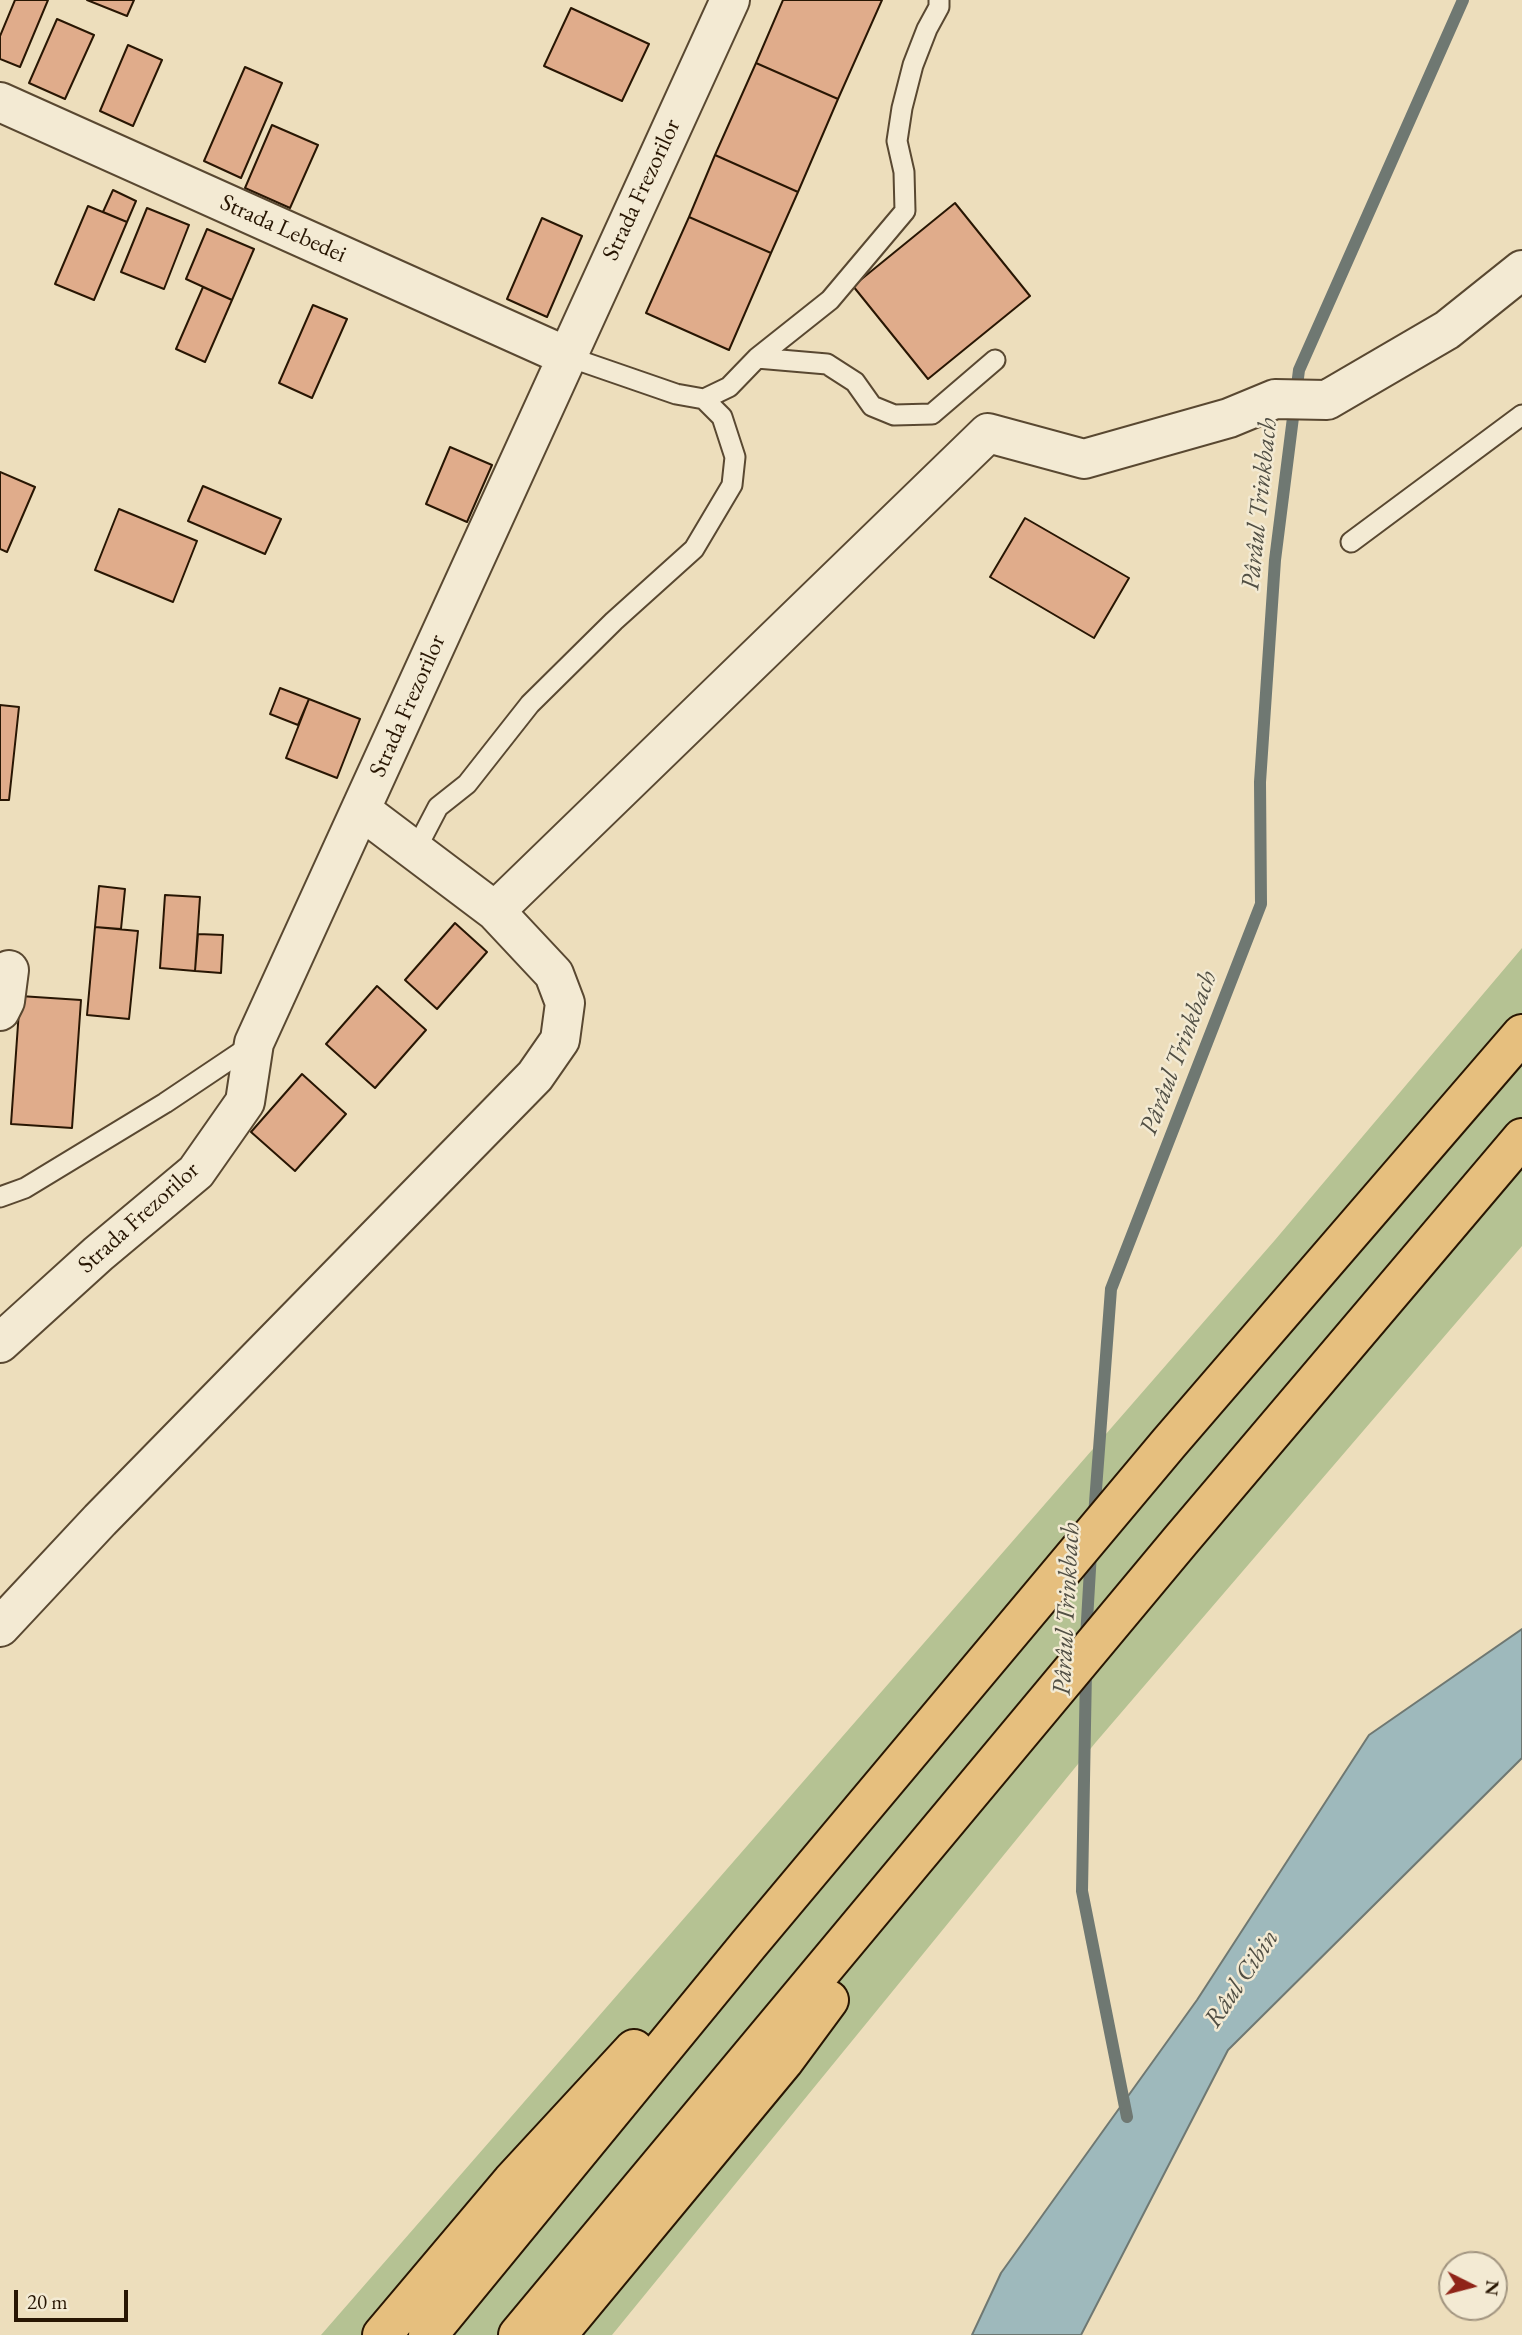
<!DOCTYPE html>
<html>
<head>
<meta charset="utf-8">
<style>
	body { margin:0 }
	#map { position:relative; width:1522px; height:2335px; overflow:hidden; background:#eddebc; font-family:"EB Garamond",serif }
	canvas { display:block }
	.north { position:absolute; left:1438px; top:2251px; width:70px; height:70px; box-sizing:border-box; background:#f3ead3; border:2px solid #a29580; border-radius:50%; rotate:96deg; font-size:19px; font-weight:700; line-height:28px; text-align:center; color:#281603 }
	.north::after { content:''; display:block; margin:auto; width:24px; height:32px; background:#8f2418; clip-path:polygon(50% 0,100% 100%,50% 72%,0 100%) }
	.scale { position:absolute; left:14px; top:2290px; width:114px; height:32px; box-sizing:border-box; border:4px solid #281603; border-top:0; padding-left:9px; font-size:21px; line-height:24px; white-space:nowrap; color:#281603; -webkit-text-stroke:5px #f3ead3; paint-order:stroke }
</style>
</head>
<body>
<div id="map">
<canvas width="1522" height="2335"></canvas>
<div class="north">N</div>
<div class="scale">20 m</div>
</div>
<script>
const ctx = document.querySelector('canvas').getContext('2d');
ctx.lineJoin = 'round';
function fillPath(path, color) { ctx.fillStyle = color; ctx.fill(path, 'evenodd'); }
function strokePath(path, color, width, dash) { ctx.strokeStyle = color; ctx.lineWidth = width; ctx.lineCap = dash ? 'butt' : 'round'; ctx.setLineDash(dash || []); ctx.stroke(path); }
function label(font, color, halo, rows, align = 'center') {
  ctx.font = font + ' "EB Garamond",serif'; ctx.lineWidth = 5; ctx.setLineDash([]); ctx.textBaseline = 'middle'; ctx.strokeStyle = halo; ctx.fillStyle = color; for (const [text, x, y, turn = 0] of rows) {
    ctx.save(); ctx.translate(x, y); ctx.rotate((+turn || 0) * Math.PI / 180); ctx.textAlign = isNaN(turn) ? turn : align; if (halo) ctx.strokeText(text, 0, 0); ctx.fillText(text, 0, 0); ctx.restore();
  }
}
fillPath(new Path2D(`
	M1522,948V1246L1096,1742L612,2335H321L1275,1240Z`), '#b5c293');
const water = new Path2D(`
	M1522,1629V1758L1228,2050L1081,2335H972L1001,2273L1197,2000L1369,1735Z`);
fillPath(water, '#9eb9bc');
strokePath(water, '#6f7872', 2);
strokePath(new Path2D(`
	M1094,1516L1111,1289L1261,904L1260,782L1275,560L1299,370L1463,0
	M1086,1638L1091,1552
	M1086,1670L1082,1891L1127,2117`), '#6f7872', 12);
const building = new Path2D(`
	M15,0H48L20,67L0,59V36Z
	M87,0H134L127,16Z
	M783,0H882L838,99L756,63Z
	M571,8L649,44L622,101L544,66Z
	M57,19L94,35L65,99L29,83Z
	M128,45L162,60L133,126L100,111Z
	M756,63L838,99L798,192L715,155Z
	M245,67L282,83L241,178L204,161Z
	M272,125L318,145L290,208L245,188Z
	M715,155L798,192L771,253L689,217Z
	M113,190L136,201L127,222L103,212Z
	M955,203L1030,296L928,379L853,286Z
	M88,206L127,222L94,300L55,284Z
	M147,208L189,225L164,289L121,272Z
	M689,217L771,253L729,350L646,313Z
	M542,218L582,236L547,317L507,299Z
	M207,229L254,249L232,300L186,279Z
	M203,287L232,300L205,362L176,349Z
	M313,305L347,319L312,398L279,383Z
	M450,447L492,465L467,522L426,504Z
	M0,472L35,487L7,552L0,549Z
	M203,486L281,519L265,554L188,521Z
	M119,509L197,541L173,602L95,570Z
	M1025,518L1129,578L1094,638L990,577Z
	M280,688L309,699L298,725L270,714Z
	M309,699L360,719L337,778L286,758Z
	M0,705L19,707L9,800H0Z
	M99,886L125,889L121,929L95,927Z
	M165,895L200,897L195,971L160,968Z
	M455,923L487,952L437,1009L405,980Z
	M95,927L138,931L129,1019L87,1015Z
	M198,934L223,935L221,973L195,971Z
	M377,986L426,1030L375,1088L326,1044Z
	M20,996L81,1000L72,1128L11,1124Z
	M302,1074L346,1114L295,1171L251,1132Z`);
fillPath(building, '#e0ac8b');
strokePath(building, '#281603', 2);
const service = new Path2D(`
	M566,356L676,394L704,399L729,387L757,358L830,300L905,211L904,172L897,141L902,108L913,65L927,29L939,7V0
	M757,358L827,364L855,382L872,406L894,415L932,414L995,360
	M1351,542L1522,415
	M415,851L438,807L467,784L530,704L614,621L694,549L732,485L735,457L722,417L704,399
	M0,1197L25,1188L165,1103L253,1044`);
const minor = new Path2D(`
	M0,102L566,356
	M495,911L988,433L1084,459L1229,418L1275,399L1327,400L1447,330L1522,270
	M0,1011L5,1001L9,970
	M0,1343L98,1254L196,1172L245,1102L254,1043L730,0
	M0,1627L100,1520L535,1076L560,1040L565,1003L554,974L495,911L361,810`);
const motorway = new Path2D(`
	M382,2335L512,2181L634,2049
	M428,2335L749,1944L1169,1443L1522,1034
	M518,2335L1181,1540L1522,1138
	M557,2335L784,2061L829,2000`);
strokePath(service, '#594831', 23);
strokePath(minor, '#594831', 42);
strokePath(motorway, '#281603', 42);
strokePath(service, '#f3ead3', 19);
strokePath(minor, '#f3ead3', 38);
strokePath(motorway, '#e6bf7e', 38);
label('24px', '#281603', '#f3ead3', [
	["Strada Frezorilor",642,190,-65],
	["Strada Lebedei",283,229,24],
	["Strada Frezorilor",408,706,-66],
	["Strada Frezorilor",139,1218,-42]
]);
label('italic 26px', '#514f44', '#f3ead3', [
	["Pârâul Trinkbach",1260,504,-84],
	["Pârâul Trinkbach",1179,1053,-69],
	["Pârâul Trinkbach",1067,1609,-87],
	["Râul Cibin",1242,1979,-56]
]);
</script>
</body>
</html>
